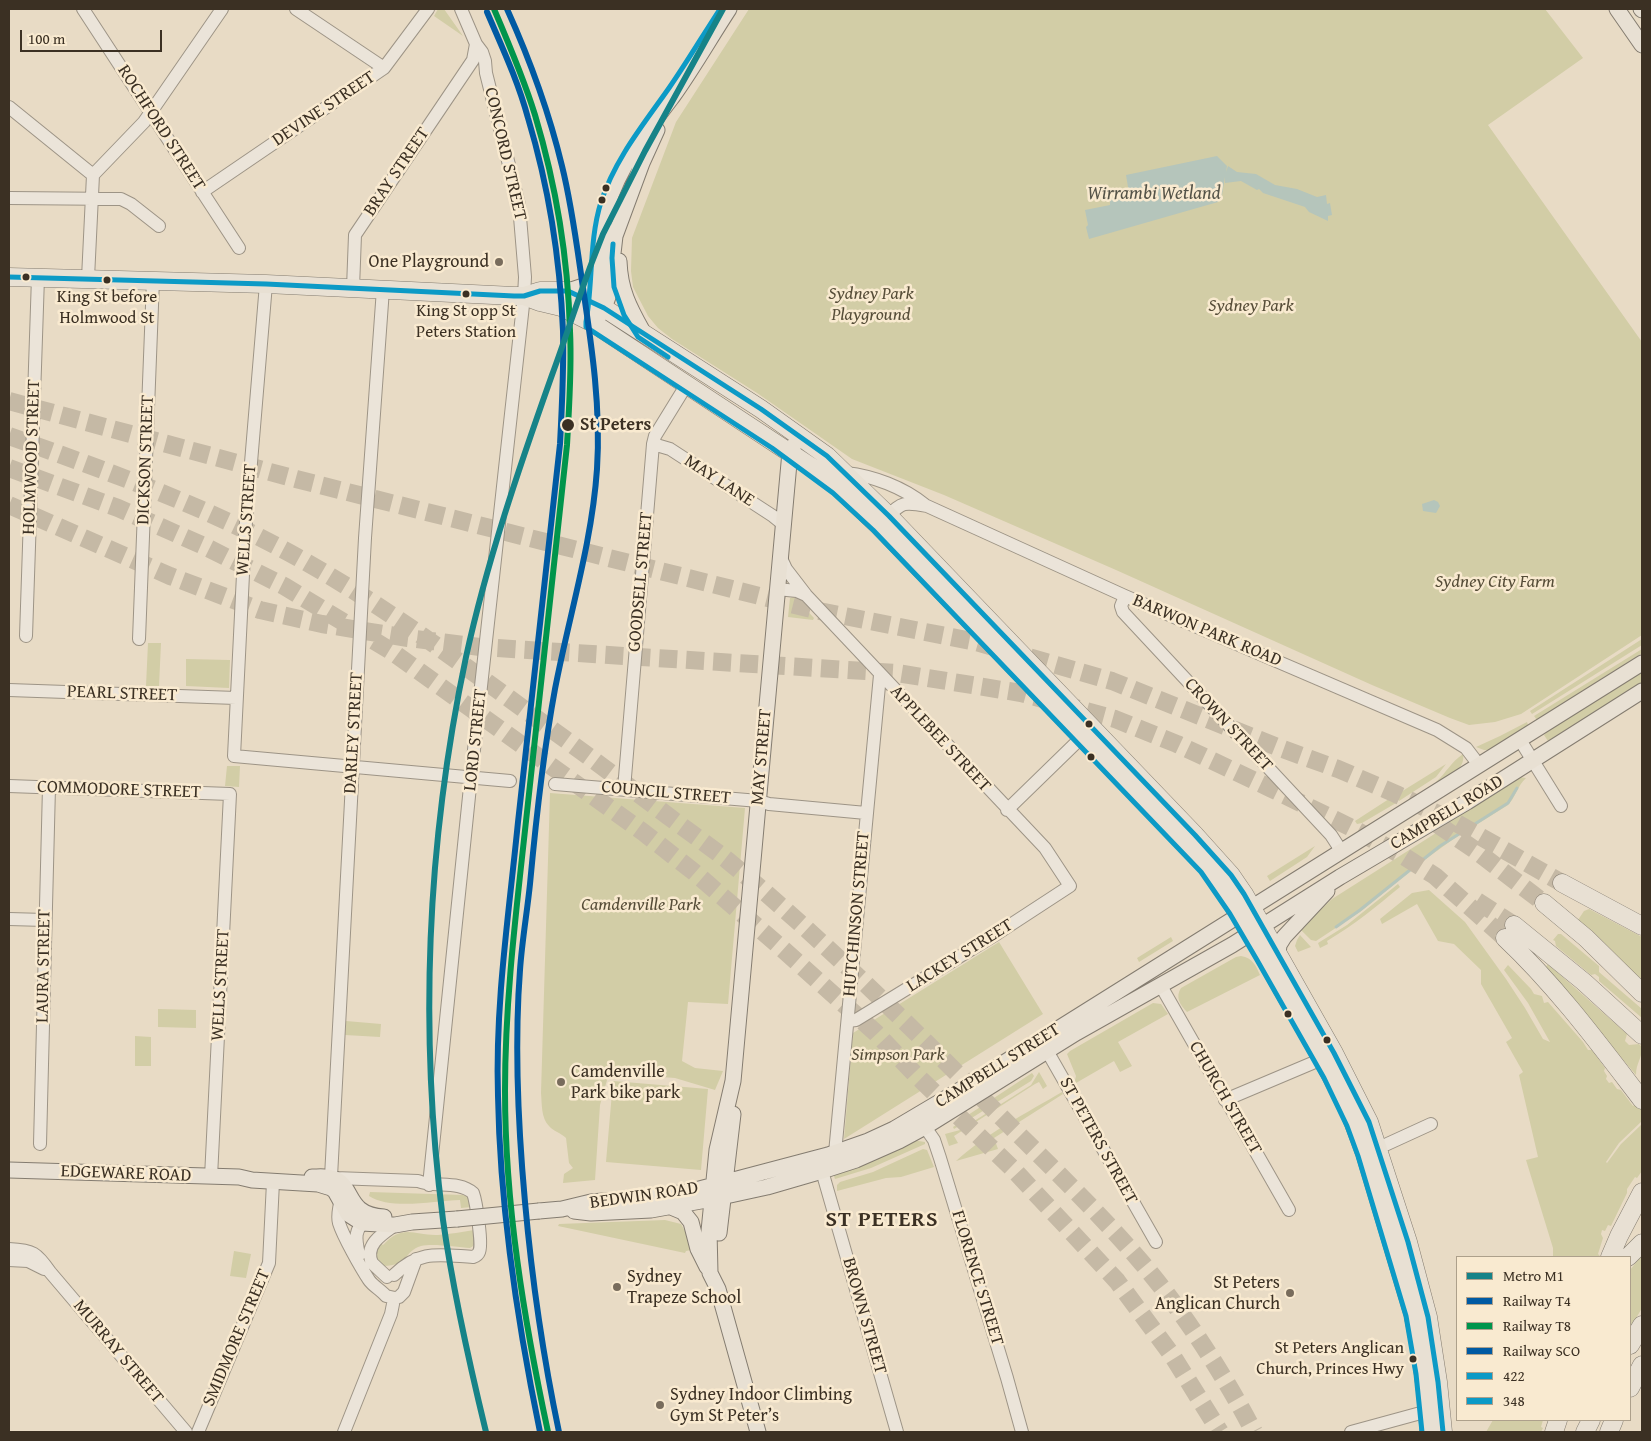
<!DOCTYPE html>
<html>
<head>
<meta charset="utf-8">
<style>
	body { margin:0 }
	#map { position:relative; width:1651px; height:1441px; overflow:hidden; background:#e8dbc5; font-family:"Gentium Book Plus",serif }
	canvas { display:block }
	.frame { position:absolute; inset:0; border:10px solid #3b3023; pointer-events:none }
	.legend { position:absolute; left:1456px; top:1256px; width:175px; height:165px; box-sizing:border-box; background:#f9ead0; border:1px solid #ada08b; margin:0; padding:6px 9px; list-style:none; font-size:15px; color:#3b3023 }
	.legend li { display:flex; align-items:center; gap:10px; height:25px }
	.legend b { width:25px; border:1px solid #ada08b }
	.scale { position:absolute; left:20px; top:30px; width:142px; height:22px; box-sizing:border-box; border:2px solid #3b3023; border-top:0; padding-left:6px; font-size:15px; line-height:18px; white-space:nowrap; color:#3b3023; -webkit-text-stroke:4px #f9ead0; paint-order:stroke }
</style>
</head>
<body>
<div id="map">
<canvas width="1651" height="1441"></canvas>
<div class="frame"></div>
<ul class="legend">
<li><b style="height:6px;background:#168388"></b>Metro M1</li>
<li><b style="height:6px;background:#005aa3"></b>Railway T4</li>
<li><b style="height:6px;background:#00954c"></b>Railway T8</li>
<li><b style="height:6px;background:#005aa3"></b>Railway SCO</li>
<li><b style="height:6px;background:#0c9ac6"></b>422</li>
<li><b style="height:6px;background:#0c9ac6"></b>348</li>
</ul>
<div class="scale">100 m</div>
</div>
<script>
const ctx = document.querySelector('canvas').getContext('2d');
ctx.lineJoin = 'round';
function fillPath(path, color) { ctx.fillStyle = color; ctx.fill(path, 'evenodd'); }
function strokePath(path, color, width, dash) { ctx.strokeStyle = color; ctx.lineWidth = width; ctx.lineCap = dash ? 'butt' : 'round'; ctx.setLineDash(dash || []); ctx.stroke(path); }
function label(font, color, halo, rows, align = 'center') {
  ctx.font = font + ' "Gentium Book Plus",serif'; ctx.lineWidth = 5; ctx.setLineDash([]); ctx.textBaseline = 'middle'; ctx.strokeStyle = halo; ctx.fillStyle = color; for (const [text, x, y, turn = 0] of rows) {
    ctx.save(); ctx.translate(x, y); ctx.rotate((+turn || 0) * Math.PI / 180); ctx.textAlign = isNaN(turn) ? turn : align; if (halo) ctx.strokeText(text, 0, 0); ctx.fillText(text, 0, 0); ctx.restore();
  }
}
fillPath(new Path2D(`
	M438,9H444L463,36L434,16Z
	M749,9H1545L1583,58L1488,125L1642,342V635L1521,714L1495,722L1469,725L1450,718L1372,685L1116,570L944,495L852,459L757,393L672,339L658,328L648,316L633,287L631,271L632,238L676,122Z
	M794,597L814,618L813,620L788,617L790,598Z
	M1642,639V645L1532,714L1530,711Z
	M148,643H161L159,686H146Z
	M1642,649V653L1537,720L1534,716Z
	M186,659L230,660L229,688L186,686Z
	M1642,670V682L1548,741L1544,735L1552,727Z
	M1527,722L1528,725L1490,750H1484L1476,747L1500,736Z
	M1463,754C1466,770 1448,776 1437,783L1436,782C1447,772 1450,763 1463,754Z
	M1446,764L1436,777L1399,801L1396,795Z
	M227,766H240L239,787L225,786Z
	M1519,777L1526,778C1517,786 1516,797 1508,805L1452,840L1423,861L1360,912L1316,941L1311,940L1300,929L1332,899L1436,833L1460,813Z
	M550,793L745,808L728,1004L688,1002L682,1061L695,1068L723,1071L715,1090L675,1078L609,1073L600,1105L595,1180L563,1183L564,1174L573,1168L569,1163L566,1138C561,1133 553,1131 549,1126C541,1118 542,1104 541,1093Z
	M1392,797L1396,803L1362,823L1357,824L1355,821Z
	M1315,846L1307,857L1270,881L1267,876Z
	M1398,884L1400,887C1377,906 1354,925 1327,941L1328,944L1320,948L1318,943L1347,925Z
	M1429,890L1465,922L1506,979L1525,1008L1543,1039L1550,1042L1528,1003L1504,970L1508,965L1531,989L1534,994L1542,996L1544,1003L1548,1002L1583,1042L1588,1050H1592L1605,1068L1604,1071L1607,1076L1606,1079L1609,1083L1612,1082L1617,1089L1621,1090L1633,1106L1642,1098V1121L1619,1143L1606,1162L1607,1163L1621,1144L1642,1124V1171L1637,1178L1635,1177L1627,1189V1193L1611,1226L1608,1225L1605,1231L1602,1230L1601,1234L1603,1238L1598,1254L1601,1257H1553V1248L1526,1160L1538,1157L1519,1075L1523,1072L1506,1042L1512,1038L1481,984V970L1454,944L1438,941L1417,904L1382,924L1380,919L1412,893Z
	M1589,909L1642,937V979L1629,970L1578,920L1584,911Z
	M1558,934H1561L1599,966V972L1642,1009V1018L1599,981V977L1595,974L1591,975L1556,946L1555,941L1553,940Z
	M1300,935L1311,947L1298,952L1295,946L1297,940Z
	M1171,937L1173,941L1139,962L1137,958Z
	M999,942L1043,1014L844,1139L853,1033Z
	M1241,956C1253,958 1256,966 1260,975L1187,1012C1180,1005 1175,997 1181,988L1236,957Z
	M1548,964L1627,1034L1625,1041L1629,1045L1639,1044L1642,1047C1642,1059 1636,1063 1636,1075L1545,968Z
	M1153,1003L1161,1004L1168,1014L1118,1042L1132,1066L1120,1072L1114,1061L1076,1083L1075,1080L1076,1076L1067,1054L1070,1051Z
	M158,1009L196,1010V1028L158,1027Z
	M346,1021L381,1024L380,1037L345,1035Z
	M135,1036L151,1037V1066H135Z
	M1039,1072L1047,1086L1043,1089L1039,1082L1035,1084L954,1136L958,1143L949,1146L945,1134L960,1130L1031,1085Z
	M1032,1073L1034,1076L1031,1081L954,1129L953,1127L959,1123L965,1117Z
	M613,1081L708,1089L701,1170L606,1162Z
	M1062,1092L1063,1094L994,1138L998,1149L956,1161C984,1135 1028,1112 1062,1092Z
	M912,1140L925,1142V1144L871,1168L835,1179L834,1176L837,1173Z
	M923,1149L927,1150L934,1167L901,1177L886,1178L837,1191V1185L840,1182L873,1172Z
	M370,1192L463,1195L469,1197L472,1207L461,1208L460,1200C434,1201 390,1210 369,1196Z
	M665,1220L681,1224L686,1233L691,1250L686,1251L685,1253L558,1226L559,1224Z
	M474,1230C475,1238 478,1244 470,1248C458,1247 432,1243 421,1246C404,1251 409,1266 383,1266L376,1260V1251L379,1243L383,1245C404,1223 414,1236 438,1235C450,1234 462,1232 474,1230Z
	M234,1251L251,1254L246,1278L230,1276Z
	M1642,1255V1308L1632,1325L1630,1326V1270Z
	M1493,1420H1543L1541,1427L1543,1428L1541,1432H1486Z`), '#d2cda6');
fillPath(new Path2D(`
	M1217,156L1227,166L1226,172L1228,166L1237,172L1256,174L1275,185L1297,189L1317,197L1326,195L1327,204L1330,203L1332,215L1328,216V221L1309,212L1305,207L1263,193L1259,189L1257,190L1241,181L1225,183V177L1222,195L1218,202L1089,239L1086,227L1088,225L1085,210L1110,205V198L1129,193L1126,175Z
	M1434,500L1438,502L1440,506L1436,513L1423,511L1422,504Z`), '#b5c5bb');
strokePath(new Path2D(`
	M1336,927L1360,910L1440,846L1508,803L1517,788`), '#b5c5bb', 3);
strokePath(new Path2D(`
	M9,401L296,479L819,611L976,642L1112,681L1280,748L1338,769L1396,794L1453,821L1562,883
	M9,436C95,467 184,498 265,540C365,591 454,658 544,724C586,754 627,785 668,816C688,831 708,845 727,860C821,938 908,1024 995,1111C1044,1160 1096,1209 1142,1263C1185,1314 1223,1373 1254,1432
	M9,468L118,508L206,547L284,586L391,651L643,832L694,872L777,944L876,1033L914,1073L1012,1168L1117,1281L1172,1355L1220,1432
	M9,505L170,576L260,610L322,624L408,638L480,647L897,673L1021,693L1115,719L1177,744L1270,788L1352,828L1405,857L1435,876L1505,938
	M1437,824L1475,850L1544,903
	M1477,901L1514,925`), '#c5b9a5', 18, [18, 9]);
const minor = new Path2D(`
	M83,9L239,248
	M296,9L384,68
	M9,107L93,175
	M93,175L144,122L222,9
	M202,192L384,68L428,9
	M9,198L121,199L131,204L159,226
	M88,278L93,175
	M266,284L245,534L234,756L510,781
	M353,288L355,235L473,60L476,44
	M653,444L670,449L773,516L783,524
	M846,473C873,476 903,487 925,505
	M884,520C902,503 901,501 927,506L1125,596L1437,730L1466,748L1479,765
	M780,556L786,569L806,595L1045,848L1070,886L998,933L856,1020L848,1021
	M777,589L797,591L806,595
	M1125,596L1121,606L1123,612L1331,835L1342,852
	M26,636L38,277
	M139,639L153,280
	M9,690L236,698
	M1520,740L1561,806
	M555,784L759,801L769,804L866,813
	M9,786L230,794L211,1177
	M624,789L653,444L655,436L687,384
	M1007,810L1082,737
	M9,919L45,920
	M1161,986L1289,1210
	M1042,1042L1156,1242
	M1225,1100L1322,1059
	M925,1127L934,1140L940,1158L1007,1378L1022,1432
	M40,1144L49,787
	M1372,1151L1431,1124
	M835,1153L880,675
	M822,1171L897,1432
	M331,1177L365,538L383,289
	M335,1178L418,1181C435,1188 458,1180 473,1193C476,1201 483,1246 479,1252C478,1255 476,1256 473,1257C440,1255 420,1249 394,1275
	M429,1185L471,777L524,296L525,277L519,205L486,73L485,61L482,52L476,44L461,9
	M340,1203C339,1210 337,1216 339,1223C343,1236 361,1268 369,1280C373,1286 381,1290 386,1296L395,1298L399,1297L404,1292L416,1259
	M9,1249C33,1250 37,1253 50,1272L186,1432
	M359,1255C355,1237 354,1230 368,1217
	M9,1260L28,1261L44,1269
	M387,1277L372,1263C364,1245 382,1234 395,1225
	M198,1432L269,1263L273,1182
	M344,1432L391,1314L394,1299
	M1351,1432L1428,1411`);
const major = new Path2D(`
	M1617,9L1642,45
	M1641,9L1642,10
	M619,261C620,290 629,307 643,332
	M568,291L592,283L599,277
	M595,314C601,279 598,242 607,207C619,166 647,130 673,96C693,68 710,38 729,9
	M599,316L604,308L608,297L615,236L642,163L657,130
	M1278,954L1279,945L1284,937L1327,891
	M9,1170L239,1177L252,1180L318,1184L331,1188L335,1191L348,1214L362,1223L395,1225L412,1222L457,1219
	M312,1177C318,1177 326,1176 332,1178C355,1184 344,1215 384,1217
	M671,1207L683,1212L691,1222L698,1249L707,1267
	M539,1211L562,1209L591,1202L642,1198L688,1192L828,1155L868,1141L894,1129L970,1084L1642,663
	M574,1211L591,1213L651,1210L712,1199L767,1187L822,1171L856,1160L899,1141L925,1127L1076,1033L1232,945L1340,877L1467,802L1642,691
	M719,1233L733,1114
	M758,1432L718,1289L710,1273L709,1231L717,1150L733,1081L790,452L794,445`);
const highway = new Path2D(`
	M9,277L266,284L514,296H524L540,291H568L604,308L761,409L827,456L889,516L1195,835L1231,875L1244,894L1334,1053L1369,1122L1408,1242L1428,1317L1438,1382L1443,1432
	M524,296L540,302L561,307L593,323L816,470L838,487L878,525L1207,867C1235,904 1258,946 1281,987C1303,1026 1326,1064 1346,1105C1353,1120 1359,1138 1365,1154L1413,1314C1421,1353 1427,1393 1429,1432
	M1562,883L1642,926
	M1544,903L1586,938L1642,993
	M1514,925L1584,982L1642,1035
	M1505,938C1557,987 1599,1044 1642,1100
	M1610,1257L1619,1236L1642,1192
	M1628,1257L1642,1243
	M1630,1345L1642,1325
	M1630,1388L1642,1365
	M1554,1432L1558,1420
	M1585,1432L1591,1420
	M1609,1432L1614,1420`);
strokePath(minor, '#9d9486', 14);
strokePath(major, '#847c70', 17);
strokePath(highway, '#847c70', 19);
strokePath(minor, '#ebe4d9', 12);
strokePath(major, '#e8e0d3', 15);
strokePath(highway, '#e8e0d3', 18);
const majorBridge = new Path2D(`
	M457,1219L539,1211`);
strokePath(majorBridge, '#847c70', 17, []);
strokePath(majorBridge, '#e8e0d3', 15);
strokePath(new Path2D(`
	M9,277L266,284L514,296H524L540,291H568L604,308L761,409L827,456L889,516L1195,835L1231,875L1244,894L1334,1053L1369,1122L1408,1242L1428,1317L1438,1382L1443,1432`), '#0c9ac6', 5);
strokePath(new Path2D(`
	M720,9C703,35 687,62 669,88C643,125 615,159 601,202C589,240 593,283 586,322V327L772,448L833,493L873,530L1201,872L1230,914L1257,960L1324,1078L1347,1126L1358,1156L1406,1316L1416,1374L1422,1432
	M613,244L612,258L614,287L624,315L638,337L668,357`), '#0c9ac6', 5);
strokePath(new Path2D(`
	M507,9C530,60 549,112 562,166C572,206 577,247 583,288C592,348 601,408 597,469C592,543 569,616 555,689C543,754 536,819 530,884C527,913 522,941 520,970C514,1048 518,1125 525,1202C532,1280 543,1356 559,1432`), '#005aa3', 6);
strokePath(new Path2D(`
	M494,9C509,44 524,79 535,115C556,185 568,258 570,331C572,369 569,407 567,445C554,567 540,690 527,812C517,905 505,997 505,1091C505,1205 524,1320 548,1432`), '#00954c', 6);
strokePath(new Path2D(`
	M487,12C502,47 518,81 528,118C549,188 560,258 563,331C564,369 562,407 560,444C546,570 532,696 518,822C509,913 495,1004 498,1096C500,1209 517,1321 540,1432`), '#005aa3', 6);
strokePath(new Path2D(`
	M486,1432C469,1362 453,1291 443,1220C419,1033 427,842 466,657C487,561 519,468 552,375C566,337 578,299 592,262L603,234L645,151L723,9`), '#168388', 6);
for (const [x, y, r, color] of [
	[606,188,4.5,"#3b3023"],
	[602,200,4.5,"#3b3023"],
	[499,262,5,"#786c5c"],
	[26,277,4.5,"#3b3023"],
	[107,280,4.5,"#3b3023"],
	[466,294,4.5,"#3b3023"],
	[568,425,7,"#3b3023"],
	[1089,724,4.5,"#3b3023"],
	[1091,757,4.5,"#3b3023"],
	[1288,1014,4.5,"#3b3023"],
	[1327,1040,4.5,"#3b3023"],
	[561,1082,5,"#786c5c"],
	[617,1287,5,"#786c5c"],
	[1290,1293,5,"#786c5c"],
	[1413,1359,4.5,"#3b3023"],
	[660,1405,5,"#786c5c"]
]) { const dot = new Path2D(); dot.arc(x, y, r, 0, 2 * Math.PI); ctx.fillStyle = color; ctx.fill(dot); strokePath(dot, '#f9ead0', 2); }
label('17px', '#3b3023', '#f9ead0', [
	["King St before",107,298],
	["Holmwood St",107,319],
	["King St opp St",466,312],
	["Peters Station",466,333],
	["St Peters Anglican",1404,1349,"right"],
	["Church, Princes Hwy",1404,1370,"right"]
]);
label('18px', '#3b3023', '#f9ead0', [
	["DEVINE STREET",324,109,-34],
	["ROCHFORD STREET",161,128,57],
	["CONCORD STREET",505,154,77],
	["BRAY STREET",397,172,-56],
	["HOLMWOOD STREET",32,457,-88],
	["DICKSON STREET",146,460,-88],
	["MAY LANE",719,481,33],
	["WELLS STREET",247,520,-86],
	["GOODSELL STREET",641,582,-85],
	["BARWON PARK ROAD",1207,631,23],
	["PEARL STREET",122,694,2],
	["CROWN STREET",1228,725,47],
	["DARLEY STREET",354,733,-87],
	["APPLEBEE STREET",940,739,47],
	["LORD STREET",476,740,-84],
	["MAY STREET",762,757,-85],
	["COMMODORE STREET",119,790,2],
	["COUNCIL STREET",666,793,5],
	["CAMPBELL ROAD",1447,813,-31],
	["HUTCHINSON STREET",857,914,-85],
	["LACKEY STREET",960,956,-32],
	["LAURA STREET",44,966,-89],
	["WELLS STREET",221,985,-87],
	["CAMPBELL STREET",998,1066,-32],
	["CHURCH STREET",1225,1098,60],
	["ST PETERS STREET",1098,1141,61],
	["EDGEWARE ROAD",126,1174,2],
	["BEDWIN ROAD",644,1196,-8],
	["FLORENCE STREET",977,1278,73],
	["BROWN STREET",864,1316,74],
	["SMIDMORE STREET",237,1338,-67],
	["MURRAY STREET",118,1352,50]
]);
label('18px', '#3b3023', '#f9ead0', [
	["One Playground",489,262,"right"],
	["Camdenville",571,1072],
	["Park bike park",571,1093],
	["Sydney",627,1277],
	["Trapeze School",627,1298],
	["St Peters",1280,1283,"right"],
	["Anglican Church",1280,1304,"right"],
	["Sydney Indoor Climbing",670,1395],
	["Gym St Peter’s",670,1416]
], 'left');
label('italic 18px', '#564d38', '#f9ead0', [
	["Sydney Park",871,294],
	["Playground",871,315],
	["Sydney Park",1251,306],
	["Sydney City Farm",1495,582],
	["Camdenville Park",641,905],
	["Simpson Park",898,1055]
]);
label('bold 18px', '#3b3023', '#f9ead0', [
	["St Peters",580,425]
], 'left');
label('italic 19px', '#545348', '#f9ead0', [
	["Wirrambi Wetland",1154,194]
]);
ctx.letterSpacing = '1px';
label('bold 22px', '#3b3023', '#f9ead0', [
	["ST PETERS",882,1220]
]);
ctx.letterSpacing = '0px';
</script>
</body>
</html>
